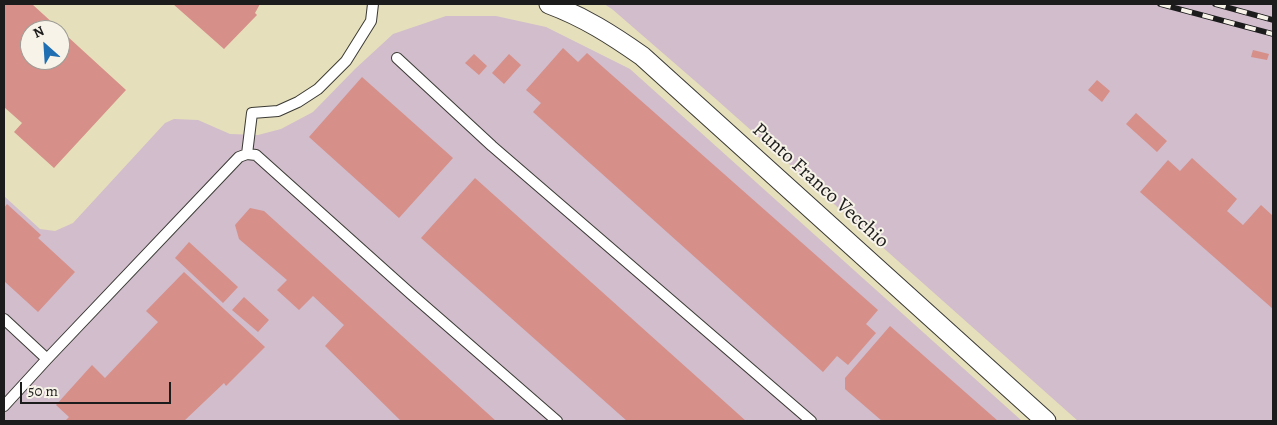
<!DOCTYPE html>
<html>
<head>
<meta charset="utf-8">
<style>
	body { margin:0 }
	#map { position:relative; width:1277px; height:425px; overflow:hidden; background:#e6dfbb; font-family:Alegreya,serif }
	canvas { display:block }
	.frame { position:absolute; inset:0; border:5px solid #1c1c1c; pointer-events:none }
	.north { position:absolute; left:20px; top:20px; width:50px; height:50px; box-sizing:border-box; background:#f7f3e8; border:1px solid #9f9d96; border-radius:50%; rotate:334deg; font-size:14px; font-weight:700; line-height:20px; text-align:center; color:#1c1c1c }
	.north::after { content:''; display:block; margin:auto; width:18px; height:22px; background:#1f6fb2; clip-path:polygon(50% 0,100% 100%,50% 72%,0 100%) }
	.scale { position:absolute; left:20px; top:382px; width:151px; height:22px; box-sizing:border-box; border:2px solid #1c1c1c; border-top:0; padding-left:6px; font-size:15px; line-height:18px; white-space:nowrap; color:#1c1c1c; -webkit-text-stroke:4px #f7f3e8; paint-order:stroke }
</style>
</head>
<body>
<div id="map">
<canvas width="1277" height="425"></canvas>
<div class="frame"></div>
<div class="north">N</div>
<div class="scale">50 m</div>
</div>
<script>
const ctx = document.querySelector('canvas').getContext('2d');
ctx.lineJoin = 'round';
function fillPath(path, color) { ctx.fillStyle = color; ctx.fill(path, 'evenodd'); }
function strokePath(path, color, width, dash) { ctx.strokeStyle = color; ctx.lineWidth = width; ctx.lineCap = dash ? 'butt' : 'round'; ctx.setLineDash(dash || []); ctx.stroke(path); }
function label(font, color, halo, rows, align = 'center') {
  ctx.font = font + ' Alegreya,serif'; ctx.lineWidth = 4; ctx.setLineDash([]); ctx.textBaseline = 'middle'; ctx.strokeStyle = halo; ctx.fillStyle = color; for (const [text, x, y, turn = 0] of rows) {
    ctx.save(); ctx.translate(x, y); ctx.rotate((+turn || 0) * Math.PI / 180); ctx.textAlign = isNaN(turn) ? turn : align; if (halo) ctx.strokeText(text, 0, 0); ctx.fillText(text, 0, 0); ctx.restore();
  }
}
fillPath(new Path2D(`
	M604,4H1273V421H1078L717,100L612,9Z
	M446,16H496L546,27L630,69L1022,421H4V196L40,229L55,231L73,223L165,123L174,119L198,120L230,134L258,135L281,129L313,112L355,69L393,34Z`), '#d1bdcc');
fillPath(new Path2D(`
	M4,4H32L126,90L54,168L14,132L22,123L4,107ZM30,30H60V60H30Z
	M173,4H260L255,13L257,15L224,49Z
	M563,48L578,62L587,53L878,310L866,324L876,333L848,365L837,356L823,372L533,112L541,103L526,90Z
	M1253,50L1269,54L1267,60L1251,57Z
	M474,54L487,66L479,75L465,63Z
	M509,54L521,65L504,84L492,73Z
	M362,77L453,158L399,218L309,137Z
	M1097,80L1110,91L1102,102L1088,90Z
	M1136,113L1167,141L1157,152L1126,124Z
	M1192,158L1237,199L1227,211L1243,225L1261,205L1273,216V309L1140,192L1168,160L1180,171Z
	M475,178L746,421H627L421,238Z
	M7,204L41,235L38,238L75,272L38,312L4,281V208Z
	M250,208L264,211L496,421H401L325,346L344,325L313,296L299,310L277,290L287,280L239,239L235,225Z
	M189,242L238,287L223,303L175,258Z
	M184,272L265,347L226,386L224,383L184,421H65L69,417L56,405L92,365L105,378L158,322L146,311Z
	M244,297L269,320L258,332L232,310Z
	M890,326L932,363L998,421H882L845,389V378Z`), '#d68f89');
const service = new Path2D(`
	M397,58L492,146L811,421
	M247,154L252,113L278,111L298,102L318,89L346,61L371,21L373,4
	M4,319L47,359
	M4,406L47,359L239,157L247,154L256,155L411,294L557,421`);
const minor = new Path2D(`
	M549,4C584,17 612,35 642,56L1046,421`);
strokePath(service, '#3a3934', 12);
strokePath(minor, '#3a3934', 21);
strokePath(service, '#fff', 10);
strokePath(minor, '#fff', 19);
const rail = new Path2D(`
	M1160,4L1273,34
	M1215,4L1273,20`);
strokePath(rail, '#1c1c1c', 5.5);
strokePath(rail, '#f7f3e8', 4, [11]);
label('20px', '#1c1c1c', '#f7f3e8', [
	["Punto Franco Vecchio",820,186,42]
]);
</script>
</body>
</html>
